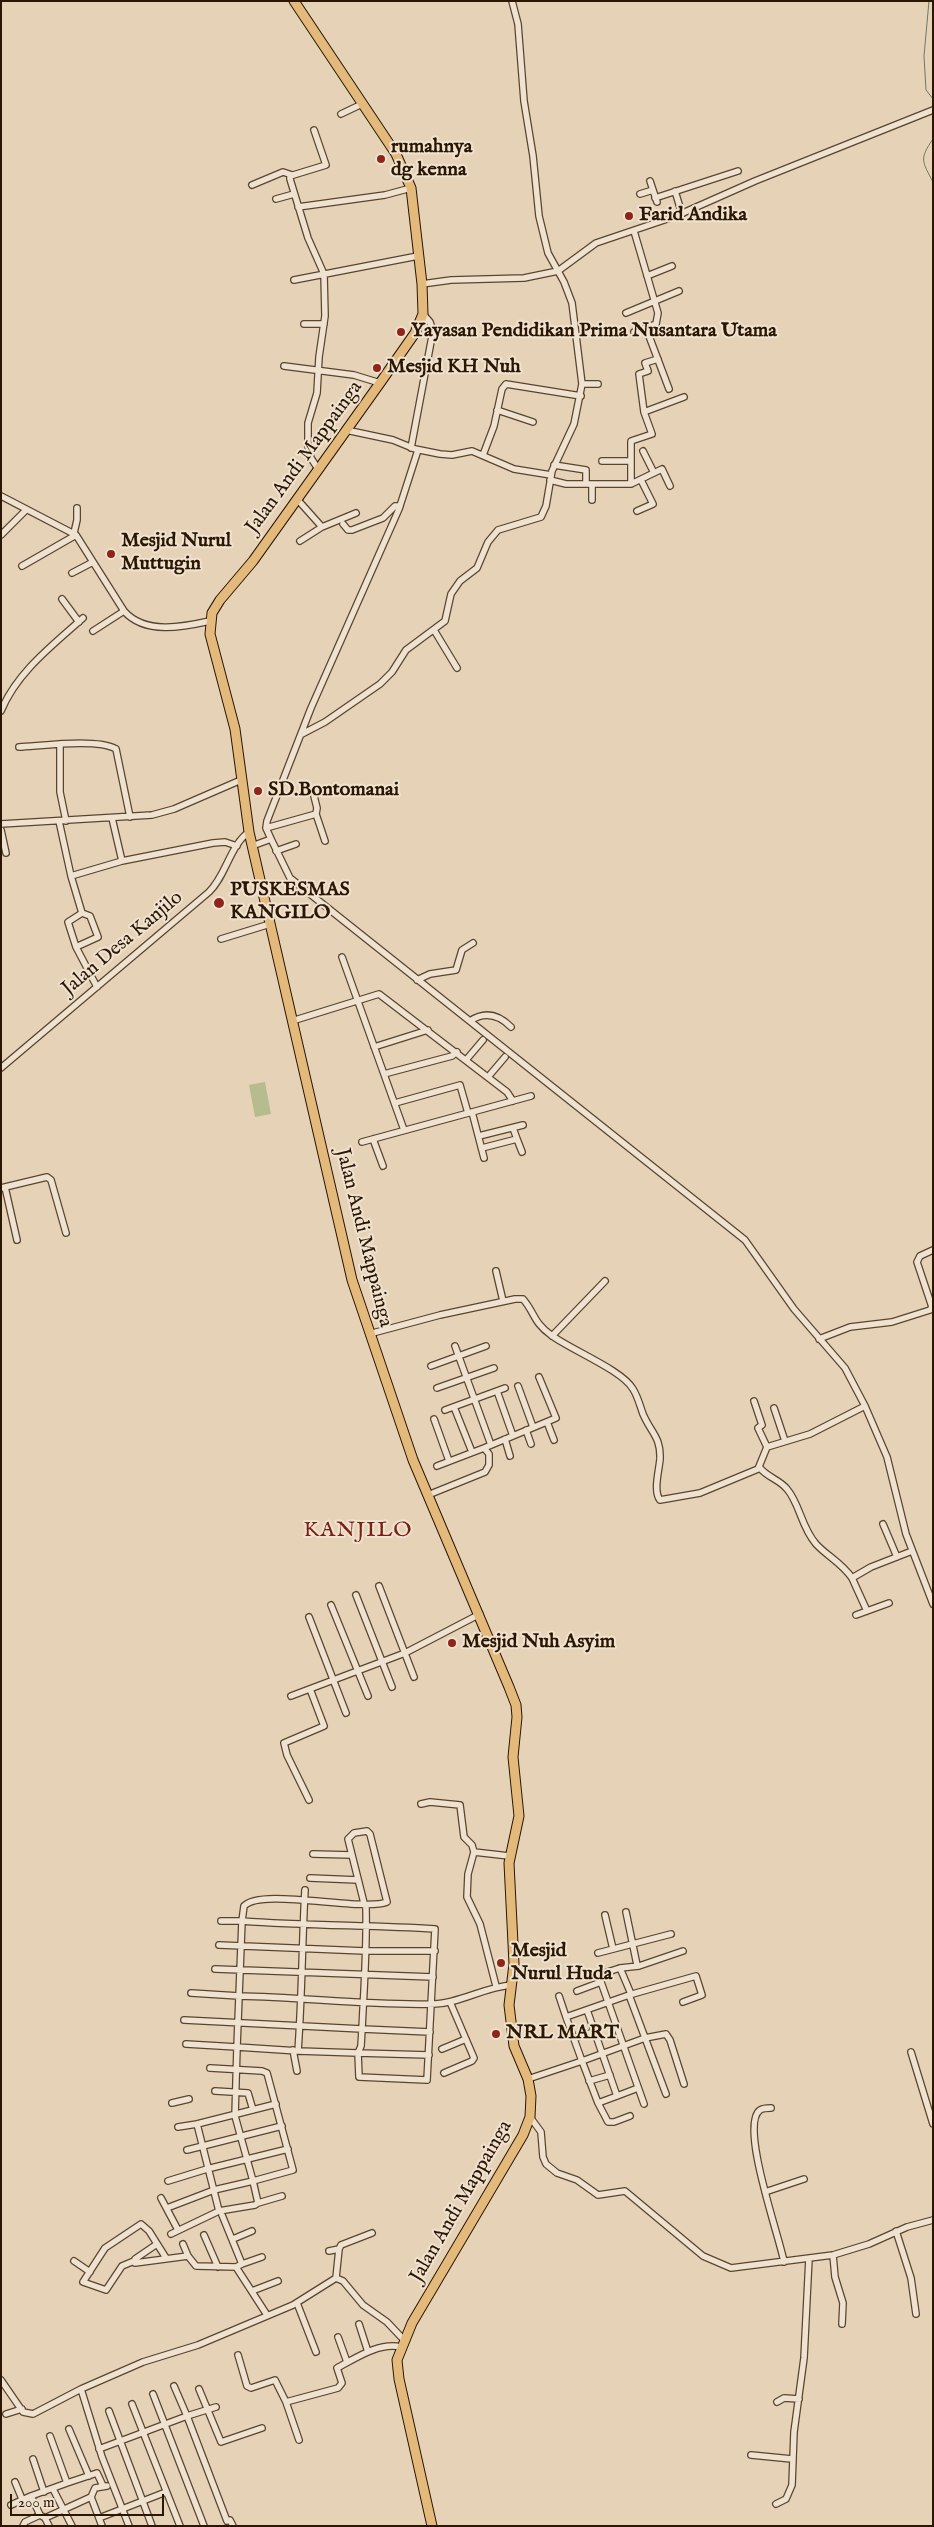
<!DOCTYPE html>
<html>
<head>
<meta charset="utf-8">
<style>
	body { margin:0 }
	#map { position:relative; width:934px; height:2527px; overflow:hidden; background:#e6d3b7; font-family:"IM FELL English",serif }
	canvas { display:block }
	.frame { position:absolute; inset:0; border:2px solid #2a1601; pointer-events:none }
	.scale { position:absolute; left:10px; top:2494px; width:154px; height:22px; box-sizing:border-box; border:2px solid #2a1601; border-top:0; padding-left:6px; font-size:15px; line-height:18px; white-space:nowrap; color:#2a1601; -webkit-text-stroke:4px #efe2d0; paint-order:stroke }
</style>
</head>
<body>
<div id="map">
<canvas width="934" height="2527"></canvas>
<div class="frame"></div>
<div class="scale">200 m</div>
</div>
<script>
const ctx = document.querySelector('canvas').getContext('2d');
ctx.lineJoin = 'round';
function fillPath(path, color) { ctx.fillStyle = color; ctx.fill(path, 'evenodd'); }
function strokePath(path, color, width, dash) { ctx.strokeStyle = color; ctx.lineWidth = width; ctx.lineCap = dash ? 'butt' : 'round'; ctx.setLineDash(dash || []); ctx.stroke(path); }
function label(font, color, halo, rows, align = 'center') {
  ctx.font = font + ' "IM FELL English",serif'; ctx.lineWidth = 4; ctx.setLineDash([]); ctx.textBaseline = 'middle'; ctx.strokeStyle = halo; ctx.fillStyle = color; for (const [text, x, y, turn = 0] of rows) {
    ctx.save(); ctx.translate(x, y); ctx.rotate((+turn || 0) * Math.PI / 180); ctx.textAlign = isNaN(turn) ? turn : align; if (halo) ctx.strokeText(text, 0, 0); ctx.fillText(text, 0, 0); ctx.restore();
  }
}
fillPath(new Path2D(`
	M265,1082L271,1114L255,1117L249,1085Z`), '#b6bc8d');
strokePath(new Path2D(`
	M929,1L924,56L926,90L933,99
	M933,139C919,159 922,161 933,182`), '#6b776b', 1);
const minor = new Path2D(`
	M341,114L362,104
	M314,130L326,165L290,176V179L308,238L324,274L325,316L319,357L317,393L308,423V446L311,458L318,469
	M650,181L657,202
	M252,185L283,172L292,175
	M675,191L682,214
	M640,194L653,190
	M655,198L738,171
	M276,199L294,194
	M298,207L385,195L411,188
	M647,276L672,266
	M294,280L418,256
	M422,284L451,280L524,278L558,271L596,243L676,216L755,181L933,110
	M626,313L679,291
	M304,324H324
	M646,328L669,389
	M634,332L656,324L658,313L634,231
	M284,366L354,375L380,383
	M582,384H598
	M497,410L533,422
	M644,412L639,374L648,371L645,363L658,359
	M346,430L393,440L415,449L440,454L452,455L472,451L514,469L551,475
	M411,448L433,331L430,322L423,314
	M643,451L654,473
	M483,455L494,426L502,389L506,384L581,396
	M602,461H631
	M554,465L586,470V481
	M550,480L566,484H631L662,469L670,486
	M631,484V441L652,434L644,412L684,397
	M592,485V500
	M1,496L76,535L124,611C145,635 183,627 210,621
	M297,499L322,527L356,513
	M637,511L653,504L641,480
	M343,524L348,530H352L383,518L395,506H400
	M74,533L77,520V508
	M1,535L26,510
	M300,541L322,527
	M22,566L76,535
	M72,573L93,562
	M62,599L79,622
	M434,630L457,668
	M93,631L124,611
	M1,711C17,672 53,645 83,618
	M302,734L325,722L380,684L392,672L406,650L445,621L451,594L460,581L477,568L488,542L498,530L541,517L546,506L552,471L574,424L582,384L572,303L564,282L548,253L539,216L533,156L524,101L518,24L512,1
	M60,744V792L66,821
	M19,747C41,746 97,738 116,749L130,817
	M314,796L317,808L316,814
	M112,818L122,861
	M59,821L71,876L122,861L213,843L225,842L237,846
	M1,824L152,815L174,809L241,780
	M266,828L316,814L325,841
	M1,830L6,853
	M271,839L266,828L267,821L311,708L399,509L418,450
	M252,846L271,839L290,878L745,1240L794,1309L845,1368L865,1406L887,1457L906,1534L933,1604
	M276,851L296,844
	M71,876L82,913
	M221,939L270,924
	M76,947L98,937L90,916L82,913L68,922L76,947L97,987
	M342,957L404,1130
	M417,980L430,974L456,970L462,950L473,943
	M292,1021L379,994L507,1092L513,1101
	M470,1021C485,1011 499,1015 511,1027
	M374,1047L428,1030
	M466,1060L483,1040
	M1,1068L209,892C226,876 230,845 249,832
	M384,1074L452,1056L457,1052
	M488,1077L505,1057
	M395,1103L460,1085L468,1113
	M472,1112L484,1158
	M479,1136L523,1125
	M373,1139L383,1166
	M517,1139L522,1152
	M362,1142L531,1096
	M482,1148L517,1139L513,1128
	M5,1187L17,1240
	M1,1188L47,1177L51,1180L66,1233
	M496,1271L503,1301
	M369,1334L440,1315L515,1299H523C535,1313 533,1322 551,1335C571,1350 622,1370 633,1389C638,1397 640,1406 643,1414C651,1433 661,1437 660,1459C659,1471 653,1491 660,1500L700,1493L758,1469L767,1447L810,1434L865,1406
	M552,1336L605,1281
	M819,1339L850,1327L892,1322L930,1310L932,1307L917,1262L920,1256L933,1250
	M455,1346L491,1445
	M431,1366L486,1346
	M518,1386L533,1427
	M437,1388L494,1368
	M497,1391L513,1436
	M754,1401L762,1425L758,1428L767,1447
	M454,1407L472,1452
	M774,1408L785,1441
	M445,1410L505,1388
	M434,1419L449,1461
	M547,1422L554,1440
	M526,1430L531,1444
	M505,1439L510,1456
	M484,1448L556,1418L539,1377
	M760,1468C767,1477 780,1480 787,1489C800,1504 801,1527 816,1544C827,1556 842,1563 852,1578
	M428,1495L485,1472L489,1465V1454L484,1448L437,1466
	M883,1524L897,1557
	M379,1586L414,1677
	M356,1595L392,1687
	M331,1605L368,1696
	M867,1611L852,1578L871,1567L912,1551
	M856,1615L889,1603
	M309,1617L346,1713
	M291,1696L405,1653L480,1614
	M309,1800L287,1755L284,1743L324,1726L310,1689
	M421,1804L430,1802L460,1805L464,1837L472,1845L474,1852
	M313,1854L352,1855
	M310,1878L358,1880
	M305,1890C302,1943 302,1997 298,2051L237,2047L239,1996C304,1997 369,2006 434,2004C461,2003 484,1987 512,1985
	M626,1912L637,1965
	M605,1915L613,1949
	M219,1945L365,1951H435
	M598,1953L671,1934
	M620,1968L639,1966L683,1951
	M215,1969L433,1977
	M601,1982L598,1975L620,1968L631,1994
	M496,1986L480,1924L467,1897L468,1874L474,1852L509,1856
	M577,1991L601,1982L644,2104
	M191,1993L239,1996L242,1921H221
	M629,1995L696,1976L702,1995L683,2002
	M559,1996L566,2017
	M587,2010L617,2096L598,2103
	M184,2020L362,2029C364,1988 367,1948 366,1908L364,1903L348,1839L354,1833L367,1831L370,1834L387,1902C362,1912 261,1887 244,1906L242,1921C307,1926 371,1925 435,1929L427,2080L359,2077L358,2053L429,2055
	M574,2038L594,2032
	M442,2049L466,2039
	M293,2050L297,2071
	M298,2051L358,2053L361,2046L362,2029L430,2032
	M911,2052L933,2124
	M444,2073L472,2061L474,2058L450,2002
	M528,2079L582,2061L566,2017L629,1995L666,2094
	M589,2081L610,2075
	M215,2091L248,2093L253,2110
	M617,2096L638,2088
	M172,2103L189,2099
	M771,2108C768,2108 763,2108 760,2110C739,2125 780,2238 784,2262
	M630,2116L614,2122H608L598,2103L582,2061L645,2038L666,2034L670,2040L684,2084
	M530,2117L541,2132L543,2157L546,2164L557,2173L577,2180L598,2195L625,2191L703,2256L731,2268L833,2255L869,2244L907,2227L933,2220
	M178,2127L197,2124
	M187,2150L282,2126
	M168,2181L207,2169L288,2149
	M765,2192L804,2179
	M161,2198L178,2230
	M258,2203L282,2196
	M167,2208L214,2190L253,2181L235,2116L237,2047L186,2044
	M219,2211L197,2124L276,2104
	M222,2215L242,2264L236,2267
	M896,2231L911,2278L916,2314
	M171,2234L219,2211L255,2205L258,2203L253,2181L293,2170L267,2073L262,2071L210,2068
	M204,2235L218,2267
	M233,2239L252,2231
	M157,2244L135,2259V2263L188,2256L196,2266L236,2267L267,2315
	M183,2244L188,2256
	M329,2251L339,2249L341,2245L372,2233
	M833,2255L835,2277L843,2303L842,2324
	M74,2261L90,2272
	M134,2261L122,2266L106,2290L83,2282L105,2248L141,2224L149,2231L166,2258
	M242,2264L262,2257
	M336,2278L339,2249
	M252,2291L278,2281
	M297,2303L316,2352
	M359,2324L368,2352
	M338,2337L347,2362
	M238,2355L247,2386L251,2388L275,2380L286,2402L338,2388L342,2383L337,2368C356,2358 379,2342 401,2347
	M1,2380L23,2412L33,2414L81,2389L143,2362L198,2345L293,2305L336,2278L343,2281L363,2305L387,2322L404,2340
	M174,2386L187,2416L216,2407
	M81,2389L102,2457L129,2526
	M199,2389L221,2442L262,2428
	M153,2394L204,2526
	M286,2402L299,2440
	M777,2402L784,2398L799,2399
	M132,2404L180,2526
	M109,2411L152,2526
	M6,2414L22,2409
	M69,2429L89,2476
	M50,2436L67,2483L97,2473L103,2486
	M99,2449L187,2416L227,2521L230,2520L233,2526
	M751,2455L792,2459
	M33,2459L44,2492
	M15,2482L22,2499
	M53,2489L72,2526
	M31,2496L67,2483
	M776,2504L786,2499L792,2485L794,2432L804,2358L809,2258
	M11,2505L31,2496L40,2515
	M45,2518L91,2497
	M99,2518L166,2492
	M23,2526L25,2522L40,2515L45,2518L49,2526
	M102,2526L91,2497L95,2488L107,2486`);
const primary = new Path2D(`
	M294,1L396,154L411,188L422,284L423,314L415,333L380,383L253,561L220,600L212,613L210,634L235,729L249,832L352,1280L413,1460L509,1687L516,1705L517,1717L513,1757L519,1816L509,1863L514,1964L509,2005L514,2046L528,2079L531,2096L530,2117L523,2135L412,2323L397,2360L399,2379L432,2526`);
strokePath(minor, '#59452e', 8);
strokePath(primary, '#2a1601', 11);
strokePath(minor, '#efe2d0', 5.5);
strokePath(primary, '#e3ba7c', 9);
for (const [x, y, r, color] of [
	[381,159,5,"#8f2418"],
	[629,216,5,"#8f2418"],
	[401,332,5,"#8f2418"],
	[377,368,5,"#8f2418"],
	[111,554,5,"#8f2418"],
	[258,791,5,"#8f2418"],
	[219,903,6,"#8f2418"],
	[452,1643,5,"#8f2418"],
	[501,1963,5,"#8f2418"],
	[496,2034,5,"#8f2418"]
]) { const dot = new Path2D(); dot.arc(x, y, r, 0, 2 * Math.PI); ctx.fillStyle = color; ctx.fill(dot); strokePath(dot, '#efe2d0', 2); }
label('bold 20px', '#2a1601', '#efe2d0', [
	["rumahnya",391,148],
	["dg kenna",391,171],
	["Farid Andika",639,216],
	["Yayasan Pendidikan Prima Nusantara Utama",411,332],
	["Mesjid KH Nuh",387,368],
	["Mesjid Nurul",121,542],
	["Muttugin",121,565],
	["SD.Bontomanai",268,791],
	["PUSKESMAS",230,891],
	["KANGILO",230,914],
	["Mesjid Nuh Asyim",462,1643],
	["Mesjid",511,1952],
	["Nurul Huda",511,1975],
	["NRL MART",506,2034]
], 'left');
label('20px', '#2a1601', '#efe2d0', [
	["Jalan Andi Mappainga",305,458,-54],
	["Jalan Desa Kanjilo",123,944,-40],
	["Jalan Andi Mappainga",363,1238,76],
	["Jalan Andi Mappainga",462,2202,-60]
]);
ctx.letterSpacing = '1px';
label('22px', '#7a1f14', '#efe2d0', [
	["KANJILO",358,1531]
]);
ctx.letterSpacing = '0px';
</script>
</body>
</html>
